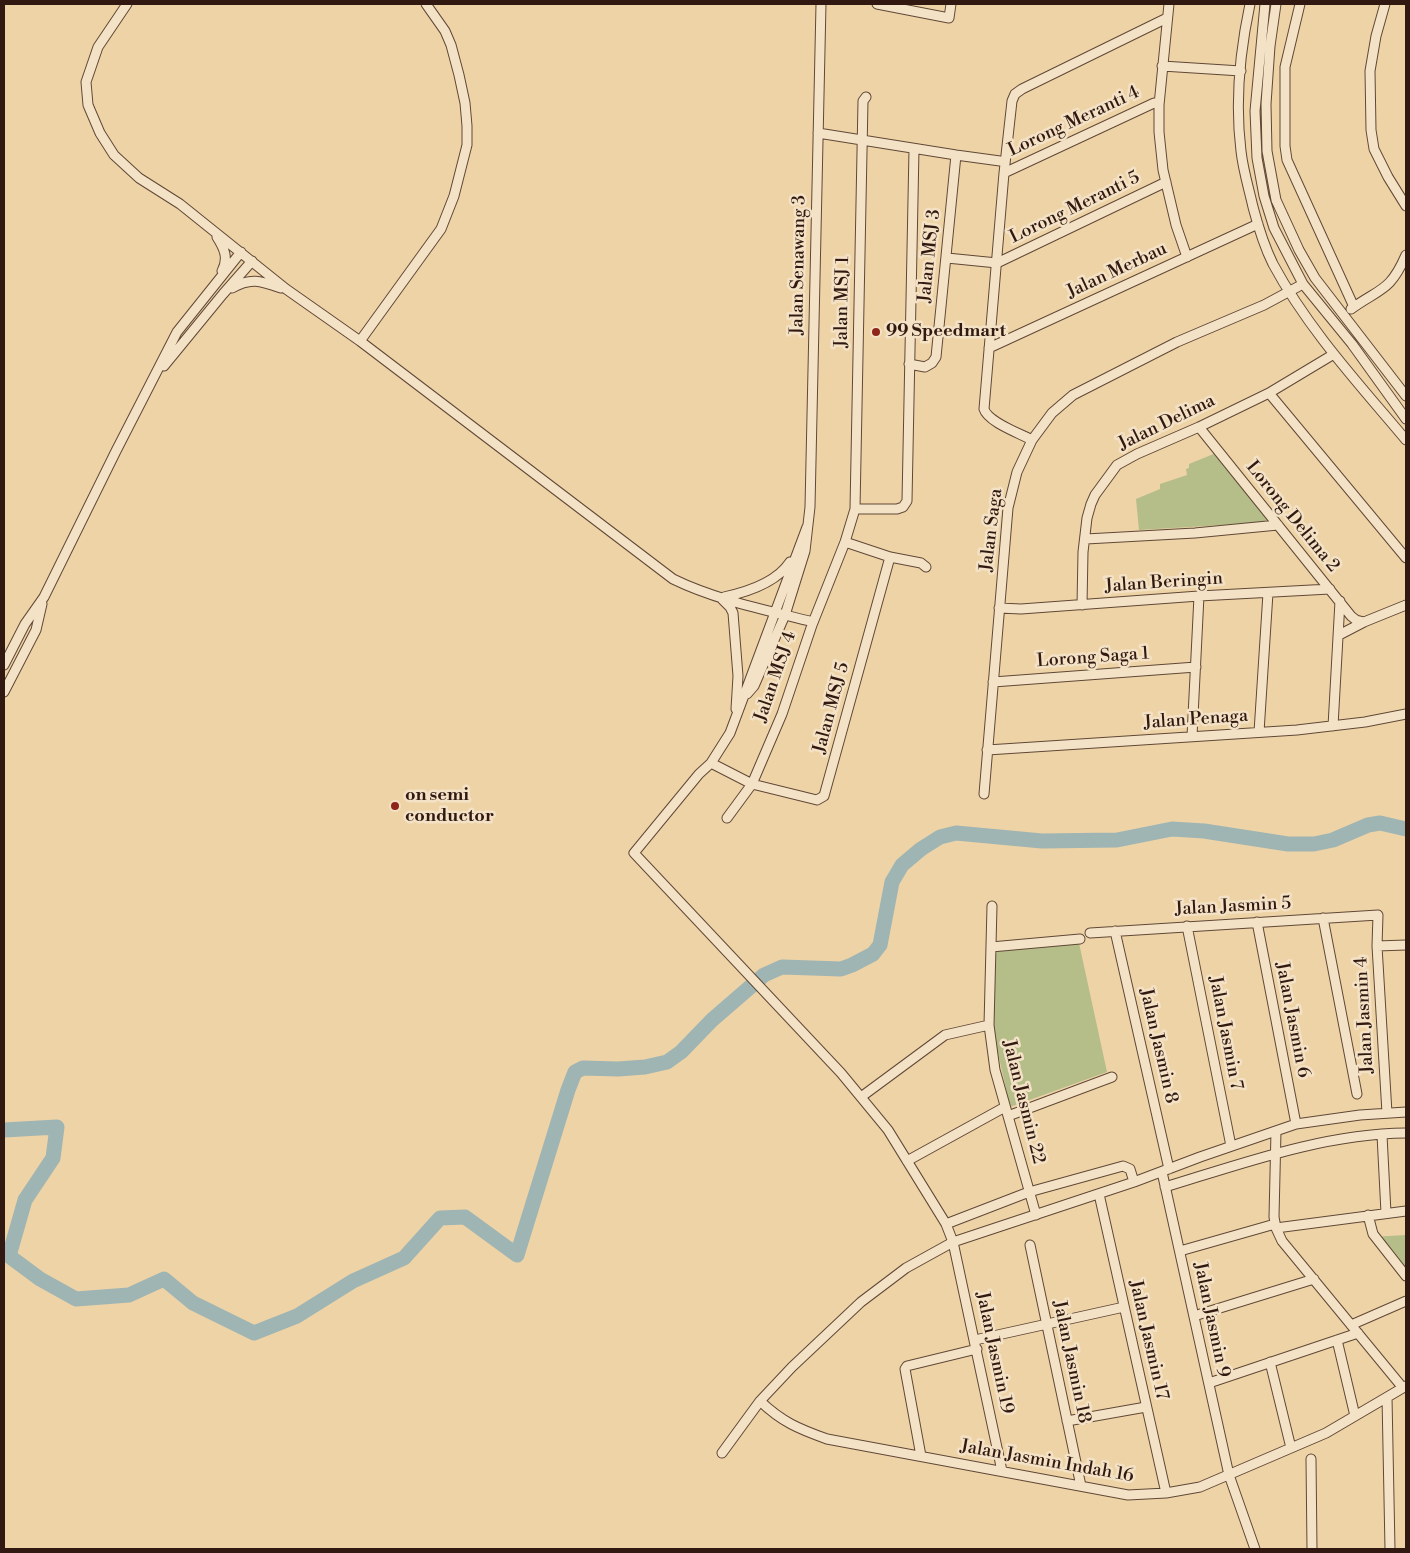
<!DOCTYPE html>
<html>
<head>
<meta charset="utf-8">
<style>
	body { margin:0 }
	#map { position:relative; width:1410px; height:1553px; overflow:hidden; background:#eed3a7; font-family:"Libre Bodoni",serif }
	canvas { display:block }
	.frame { position:absolute; inset:0; border:5px solid #311911; pointer-events:none }
</style>
</head>
<body>
<div id="map">
<canvas width="1410" height="1553"></canvas>
<div class="frame"></div>
</div>
<script>
const ctx = document.querySelector('canvas').getContext('2d');
ctx.lineJoin = 'round';
function fillPath(path, color) { ctx.fillStyle = color; ctx.fill(path, 'evenodd'); }
function strokePath(path, color, width, dash) { ctx.strokeStyle = color; ctx.lineWidth = width; ctx.lineCap = dash ? 'butt' : 'round'; ctx.setLineDash(dash || []); ctx.stroke(path); }
function label(font, color, halo, rows, align = 'center') {
  ctx.font = font + ' "Libre Bodoni",serif'; ctx.lineWidth = 5; ctx.setLineDash([]); ctx.textBaseline = 'middle'; ctx.strokeStyle = halo; ctx.fillStyle = color; for (const [text, x, y, turn = 0] of rows) {
    ctx.save(); ctx.translate(x, y); ctx.rotate((+turn || 0) * Math.PI / 180); ctx.textAlign = isNaN(turn) ? turn : align; if (halo) ctx.strokeText(text, 0, 0); ctx.fillText(text, 0, 0); ctx.restore();
  }
}
fillPath(new Path2D(`
	M1216,453L1274,522L1139,530L1136,499L1160,489V484L1187,475L1186,469L1189,468V464Z
	M1079,943L1107,1072L1010,1107L992,1026L994,950Z
	M1406,1235V1280L1371,1237Z`), '#b5bd89');
strokePath(new Path2D(`
	M4,1130L57,1127L53,1158L25,1200L9,1256L40,1279L76,1299L129,1295L164,1279L193,1303L254,1333L297,1316L353,1281L404,1258L440,1218L465,1217L517,1255L568,1090L575,1072L583,1068L618,1069L645,1067L667,1062L681,1052L712,1020L764,975L782,967L841,969L852,965L873,954L880,945L892,882L902,865L921,849L940,837L956,833L1042,841L1117,840L1172,829L1204,831L1288,844H1314L1333,840L1368,825L1380,823L1406,829`), '#9eb5b3', 15);
const minor = new Path2D(`
	M127,4L98,47L86,82L88,105L100,133L114,155L139,178L180,204L286,289L360,341L673,579C716,600 766,610 813,622
	M877,4L949,18L951,4
	M1169,4L1159,105V132L1163,170L1176,225L1187,257
	M1250,4C1240,51 1235,103 1241,151C1243,170 1249,189 1253,207C1258,226 1264,246 1273,264C1308,329 1359,384 1406,440
	M1265,4L1255,111L1257,158L1264,196L1274,228L1303,284L1352,344L1406,419
	M1276,4L1270,46L1266,104L1267,151L1276,200L1299,250L1315,278L1406,396
	M1300,4L1285,67V146L1287,160L1354,307
	M1385,4L1376,36L1370,71L1371,130L1374,149L1388,177L1406,206
	M1162,66L1241,71
	M818,133L956,155L1000,161
	M1004,173L1154,103H1159
	M217,237C224,248 229,258 222,271
	M947,258L997,263L1166,182
	M232,288C251,277 261,281 281,288
	M1351,309C1380,288 1390,292 1406,255
	M360,341L441,229L454,196L467,145V126L465,103L459,75L451,45L445,31L426,4
	M989,348L1258,224
	M909,364L925,367L932,363L936,357L956,155
	M164,366L223,294L252,261
	M1269,393L1406,558
	M1199,427L1351,616L1356,620L1364,622
	M1032,440C1019,433 988,422 984,409L1004,173L1012,101L1015,94L1022,89L1167,18
	M855,509H897L903,507L907,501L914,149
	M807,527L730,733L711,763L699,774L634,853L841,1073L888,1130L946,1224L953,1242L1002,1471
	M1086,539L1195,533L1278,525
	M845,542L890,557L921,563L926,567
	M724,597C747,592 777,582 790,562
	M722,599L730,607L733,613L738,676L736,709
	M1082,605L1083,552L1087,518L1091,504L1095,495L1117,465L1137,454L1199,427L1269,393L1334,354
	M999,608L1021,609L1199,596L1330,589
	M1339,635L1364,622L1406,605
	M4,665L25,624L44,597L116,451L177,332L241,252
	M993,682L1196,667
	M4,692L36,630L42,604
	M747,694L754,686L785,615L805,551L810,507L821,4
	M1333,726L1340,601
	M1259,732L1268,593
	M1192,736L1199,596
	M987,750L1297,730L1365,722L1406,714
	M711,763L752,784L817,800L824,796L890,557
	M984,794L1008,508L1017,472L1032,440L1052,413L1073,395L1177,342L1264,305L1303,284
	M727,818L752,784L782,714L812,625L845,542L855,509L863,101L866,97
	M992,906L989,1025L995,1070L1036,1215
	M1323,918L1357,1094
	M1257,922L1296,1124
	M1187,926L1231,1146
	M1115,931L1169,1169
	M1090,933L1378,915L1377,946L1387,1113
	M1377,946L1406,945
	M991,947L1080,939
	M861,1097L945,1035L989,1025
	M1008,1116L1112,1077
	M1276,1131L1274,1217L1276,1228L1282,1241L1403,1388
	M1382,1135L1386,1213
	M907,1161L1005,1107
	M1162,1172L1229,1475L1255,1549
	M1165,1187C1244,1163 1323,1134 1406,1133
	M1099,1194L1166,1493
	M1368,1215L1373,1234L1406,1276
	M946,1224L1029,1192L1123,1166L1130,1169L1134,1182
	M1276,1228L1406,1211
	M1030,1245L1081,1486
	M1180,1251L1275,1224
	M1194,1316L1314,1279
	M1351,1325L1406,1301
	M975,1340L1124,1307
	M1337,1340L1355,1416
	M1270,1362L1291,1448
	M1209,1383L1358,1333
	M1387,1397L1390,1549
	M760,1401C782,1422 799,1429 827,1439L1128,1495L1166,1493L1200,1487L1326,1433L1406,1386
	M1067,1421L1146,1407
	M722,1453L760,1401L792,1367L861,1302L906,1268L953,1242L1134,1182L1200,1157L1296,1124L1360,1115L1406,1112
	M921,1456L905,1369L907,1366L977,1349
	M1311,1459L1312,1549`);
strokePath(minor, '#604836', 11);
strokePath(minor, '#f4e2c6', 9);
for (const [x, y, r, color] of [
	[876,332,5,"#8f2418"],
	[395,806,5,"#8f2418"]
]) { const dot = new Path2D(); dot.arc(x, y, r, 0, 2 * Math.PI); ctx.fillStyle = color; ctx.fill(dot); strokePath(dot, '#f4e2c6', 2); }
label('18px', '#311911', '#f4e2c6', [
	["Lorong Meranti 4",1074,122,-25],
	["Lorong Meranti 5",1075,208,-26],
	["Jalan MSJ 3",930,256,-84],
	["Jalan Senawang 3",799,265,-89],
	["Jalan Merbau",1117,271,-25],
	["Jalan MSJ 1",843,302,-89],
	["Jalan Delima",1167,423,-26],
	["Lorong Delima 2",1292,517,51],
	["Jalan Saga",992,530,-83],
	["Jalan Beringin",1164,583,-4],
	["Lorong Saga 1",1093,658,-4],
	["Jalan MSJ 4",776,677,-71],
	["Jalan MSJ 5",832,708,-75],
	["Jalan Penaga",1196,720,-4],
	["Jalan Jasmin 5",1233,907,-3],
	["Jalan Jasmin 4",1365,1015,-93],
	["Jalan Jasmin 6",1292,1020,79],
	["Jalan Jasmin 7",1225,1033,79],
	["Jalan Jasmin 8",1158,1046,77],
	["Jalan Jasmin 22",1023,1102,76],
	["Jalan Jasmin 9",1211,1320,78],
	["Jalan Jasmin 17",1148,1340,77],
	["Jalan Jasmin 19",994,1353,78],
	["Jalan Jasmin 18",1071,1362,78],
	["Jalan Jasmin Indah 16",1047,1462,10]
]);
label('bold 18px', '#311911', '#f4e2c6', [
	["99 Speedmart",886,332],
	["on semi",405,796],
	["conductor",405,817]
], 'left');
</script>
</body>
</html>
